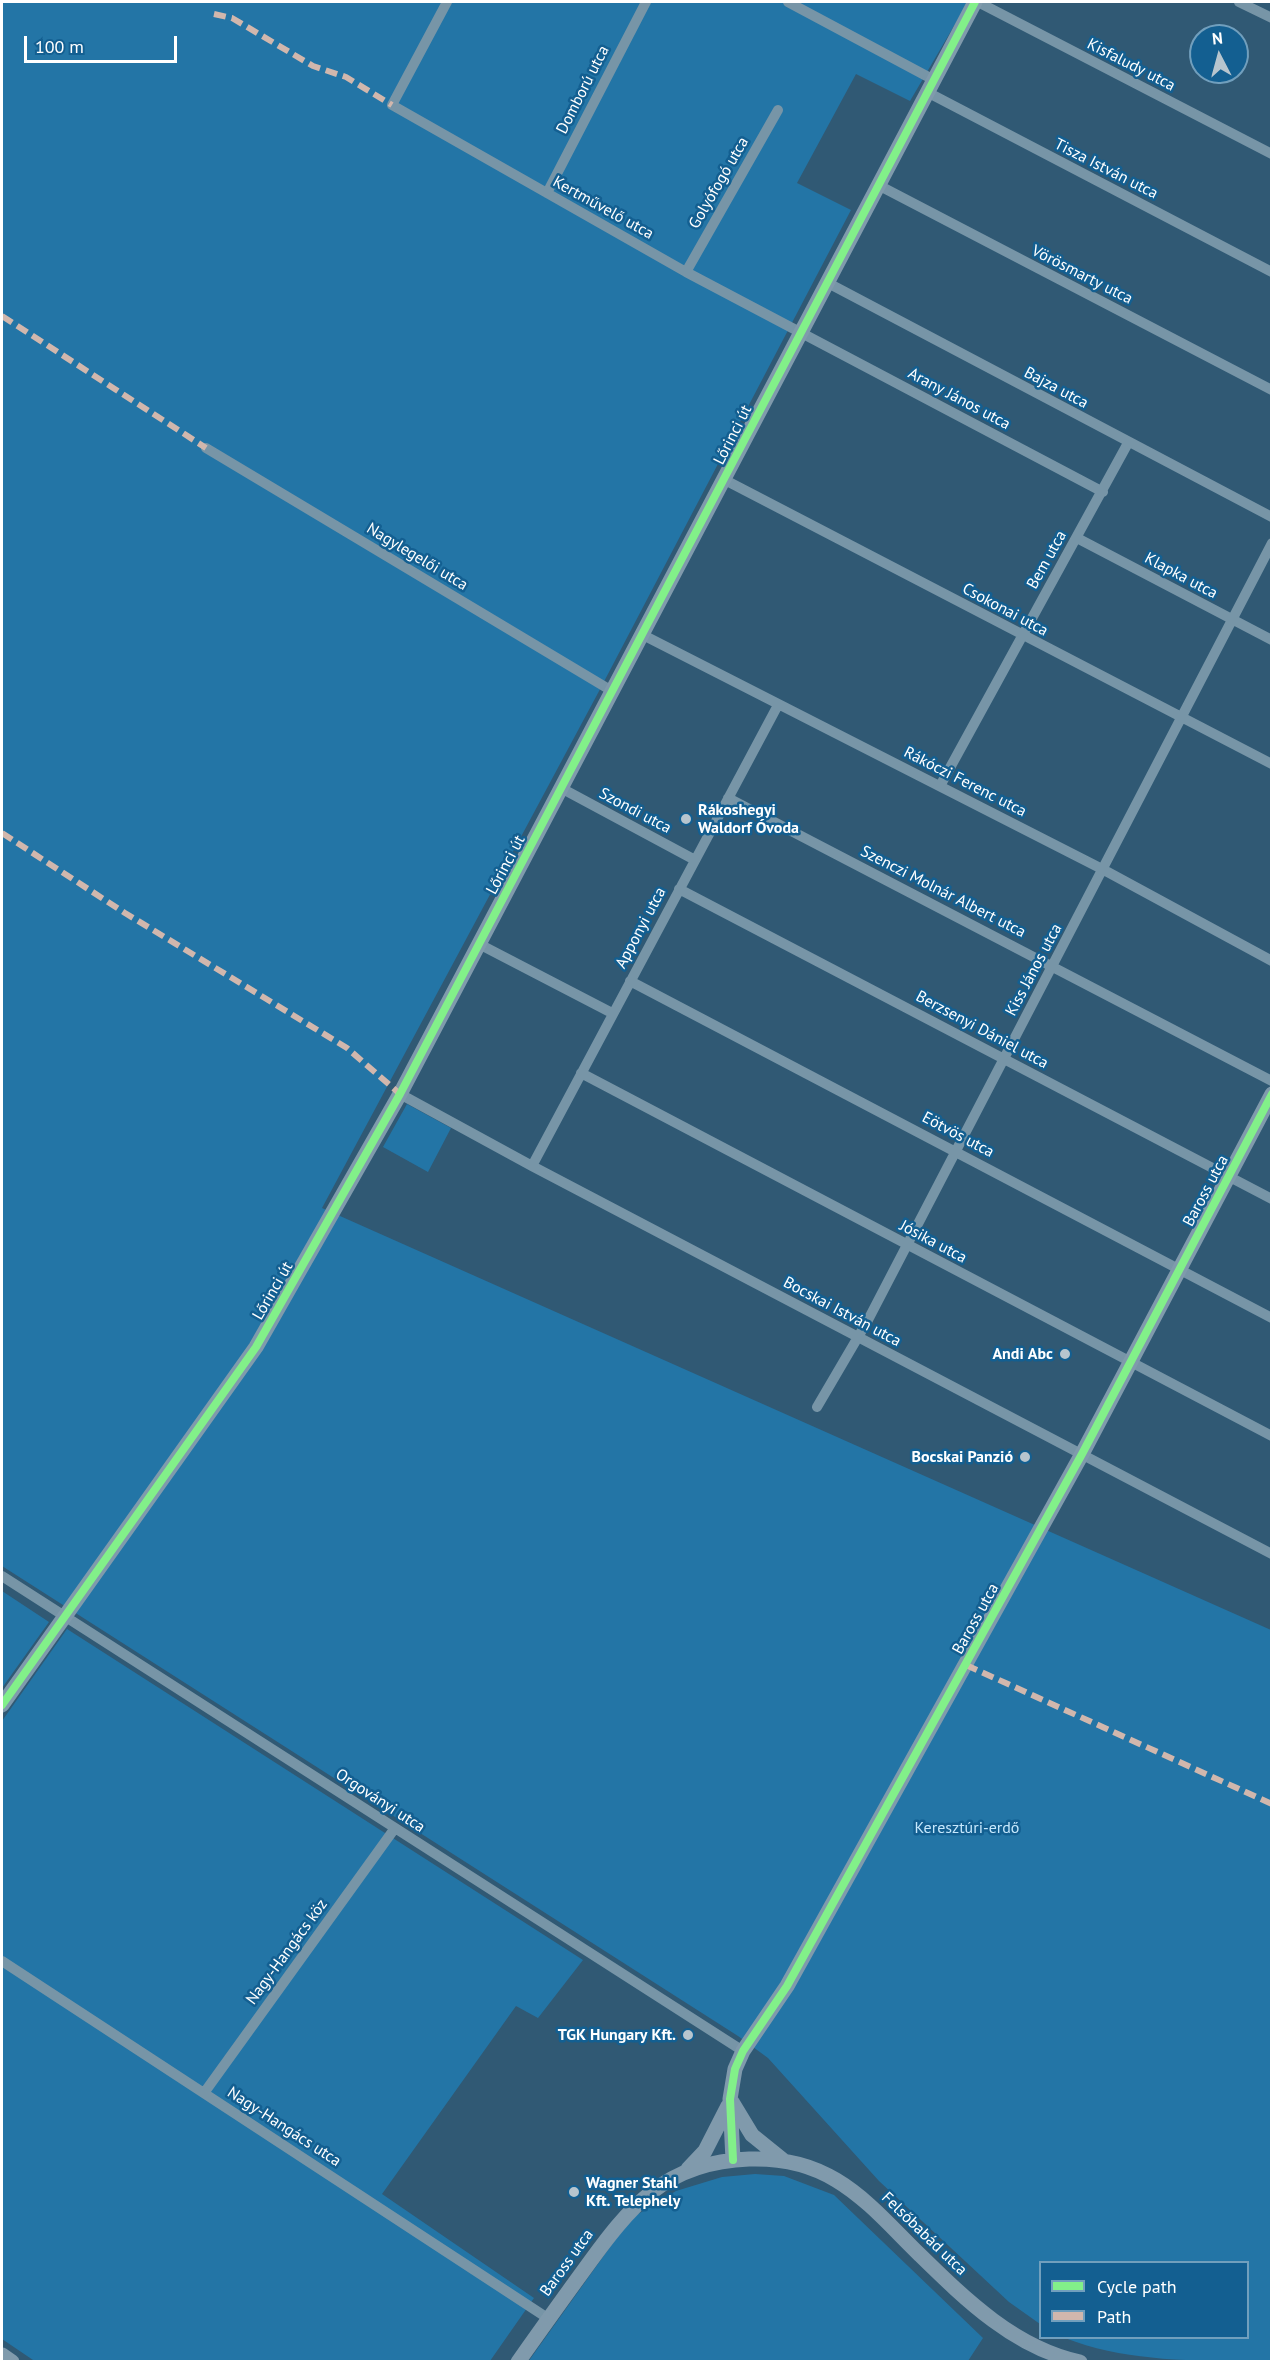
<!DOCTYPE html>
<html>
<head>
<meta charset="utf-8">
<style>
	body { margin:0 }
	#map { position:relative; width:1273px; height:2363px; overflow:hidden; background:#305974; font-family:"PT Sans",sans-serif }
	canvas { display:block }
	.frame { position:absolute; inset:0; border:3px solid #fff; pointer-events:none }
	.legend { position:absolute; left:1039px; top:2261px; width:210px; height:78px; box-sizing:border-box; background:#135f91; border:2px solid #719fbd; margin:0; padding:8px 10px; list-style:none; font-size:18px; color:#fff }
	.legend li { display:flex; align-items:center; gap:12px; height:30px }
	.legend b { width:30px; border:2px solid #719fbd }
	.north { position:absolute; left:1189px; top:24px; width:60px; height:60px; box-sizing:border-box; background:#135f91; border:2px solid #719fbd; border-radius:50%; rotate:354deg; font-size:16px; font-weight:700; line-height:24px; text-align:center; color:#fff }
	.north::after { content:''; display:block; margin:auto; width:21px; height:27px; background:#b7c5ce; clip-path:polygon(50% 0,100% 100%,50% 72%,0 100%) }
	.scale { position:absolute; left:24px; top:36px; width:153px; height:27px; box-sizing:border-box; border:3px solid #fff; border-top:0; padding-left:8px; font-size:18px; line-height:21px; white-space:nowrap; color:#fff; -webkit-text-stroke:4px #135f91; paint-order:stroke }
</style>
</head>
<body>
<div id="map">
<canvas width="1273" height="2363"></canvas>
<div class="frame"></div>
<ul class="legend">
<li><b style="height:8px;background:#82f089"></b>Cycle path</li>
<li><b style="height:8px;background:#d1b7ad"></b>Path</li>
</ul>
<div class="north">N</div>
<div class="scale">100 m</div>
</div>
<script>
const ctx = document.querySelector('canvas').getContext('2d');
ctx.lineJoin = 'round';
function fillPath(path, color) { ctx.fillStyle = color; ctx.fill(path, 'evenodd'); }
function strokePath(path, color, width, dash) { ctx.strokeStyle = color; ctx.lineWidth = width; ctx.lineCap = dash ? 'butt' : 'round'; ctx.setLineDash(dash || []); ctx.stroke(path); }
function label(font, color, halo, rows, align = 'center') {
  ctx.font = font + ' "PT Sans",sans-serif'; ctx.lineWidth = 5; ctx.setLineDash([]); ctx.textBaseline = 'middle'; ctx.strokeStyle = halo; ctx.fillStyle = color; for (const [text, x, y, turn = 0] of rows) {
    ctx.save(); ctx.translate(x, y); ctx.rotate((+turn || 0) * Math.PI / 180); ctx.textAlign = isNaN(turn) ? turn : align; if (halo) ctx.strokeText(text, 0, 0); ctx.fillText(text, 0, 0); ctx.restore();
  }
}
fillPath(new Path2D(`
	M2,2H968L910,101L856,74L797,183L851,210L598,693L322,1208L1271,1630V2361C1202,2361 1129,2363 1065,2338H1248V2262H1040V2324L1009,2302L879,2181L768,2058L738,2036L2,1566Z
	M407,1104L451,1128L428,1172L383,1147Z
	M2,1591L49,1622L2,1688Z
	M67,1629L583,1960L538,2018L516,2006L382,2194L534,2298L490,2361L36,2362L2,2339V1721Z
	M755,2174L784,2176L834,2195L983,2338L968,2361L528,2362L630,2219L676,2191L722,2177Z`), '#2375a6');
strokePath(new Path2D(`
	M447,2L392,105L686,272L1103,492
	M788,2L934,80
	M978,2L1272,154
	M1239,2L1272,18
	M927,92L1272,272
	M880,186L1272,390
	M547,193L646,2
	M686,272L778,110
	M828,283L1272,517
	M206,448L612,691
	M725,480L1272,764
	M1077,538L1272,640
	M643,635L1104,870L1272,961
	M940,786L1128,443
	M561,788L695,860
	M728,798L1272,1081
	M679,889L1272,1199
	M479,944L612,1013
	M630,981L1272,1318
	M581,1073L1272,1436
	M400,1094L532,1166L1272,1554
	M532,1166L778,705
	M817,1407L868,1320L1272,543
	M2,1576L743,2051
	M2,1961L549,2319
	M204,2093L395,1828`), '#7795a7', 10);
strokePath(new Path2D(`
	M2,1705L256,1347L400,1094L975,2
	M732,2102L752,2135L783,2160
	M733,2160L730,2099L735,2069L743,2051L787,1986L1082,1454L1272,1094
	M688,2169L705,2151L728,2106
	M2,2355L12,2362
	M518,2362C540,2331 562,2300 584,2270C630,2206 665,2162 749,2159C779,2158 810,2164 836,2180C868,2199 894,2230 920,2255C966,2300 1015,2348 1080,2362`), '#809aac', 15);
strokePath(new Path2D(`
	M214,14L232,18L313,66L346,77L392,105
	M2,316L206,448
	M2,833L125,913L347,1048L400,1094
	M966,1665L1272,1804`), '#d1b7ad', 6, [12, 6]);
strokePath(new Path2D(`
	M2,1705L256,1347L400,1094L975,2
	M733,2160L730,2099L735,2069L743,2051L787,1986L1082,1454L1272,1094`), '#82f089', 8);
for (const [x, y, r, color] of [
	[686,819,6,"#b7c5ce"],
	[1065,1354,6,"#b7c5ce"],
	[1025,1457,6,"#b7c5ce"],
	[688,2035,6,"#b7c5ce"],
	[574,2192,6,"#b7c5ce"]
]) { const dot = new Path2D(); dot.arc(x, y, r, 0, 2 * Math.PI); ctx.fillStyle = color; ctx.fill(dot); strokePath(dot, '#135f91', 2); }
label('16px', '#fff', '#135f91', [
	["Kisfaludy utca",1131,65,27],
	["Domború utca",583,90,-63],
	["Tisza István utca",1106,169,27],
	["Golyófogó utca",719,183,-60],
	["Kertművelő utca",603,208,29],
	["Vörösmarty utca",1082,275,27],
	["Bajza utca",1056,388,28],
	["Arany János utca",959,399,28],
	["Lőrinci út",733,435,-63],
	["Nagylegelői utca",417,557,31],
	["Bem utca",1047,560,-61],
	["Klapka utca",1181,576,28],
	["Csokonai utca",1005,610,28],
	["Rákóczi Ferenc utca",965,782,27],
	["Szondi utca",635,811,28],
	["Lőrinci út",506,865,-62],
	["Szenczi Molnár Albert utca",943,892,27],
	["Apponyi utca",641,928,-62],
	["Kiss János utca",1034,970,-62],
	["Berzsenyi Dániel utca",982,1030,28],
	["Eötvös utca",958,1135,28],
	["Baross utca",1206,1191,-62],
	["Jósika utca",933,1242,28],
	["Lőrinci út",273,1291,-60],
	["Bocskai István utca",842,1312,28],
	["Baross utca",976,1619,-61],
	["Orgoványi utca",380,1801,33],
	["Nagy-Hangács köz",287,1952,-54],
	["Nagy-Hangács utca",284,2127,33],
	["Felsőbabád utca",924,2234,44],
	["Baross utca",567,2263,-54]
]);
label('bold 16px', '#fff', '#135f91', [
	["Rákoshegyi",698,810,"left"],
	["Waldorf Óvoda",698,828,"left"],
	["Andi Abc",1053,1354],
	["Bocskai Panzió",1013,1457],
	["TGK Hungary Kft.",676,2035],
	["Wagner Stahl",586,2183,"left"],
	["Kft. Telephely",586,2201,"left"]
], 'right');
label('16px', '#c6e8fd', '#135f91', [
	["Keresztúri-erdő",967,1828]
]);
</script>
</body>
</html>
